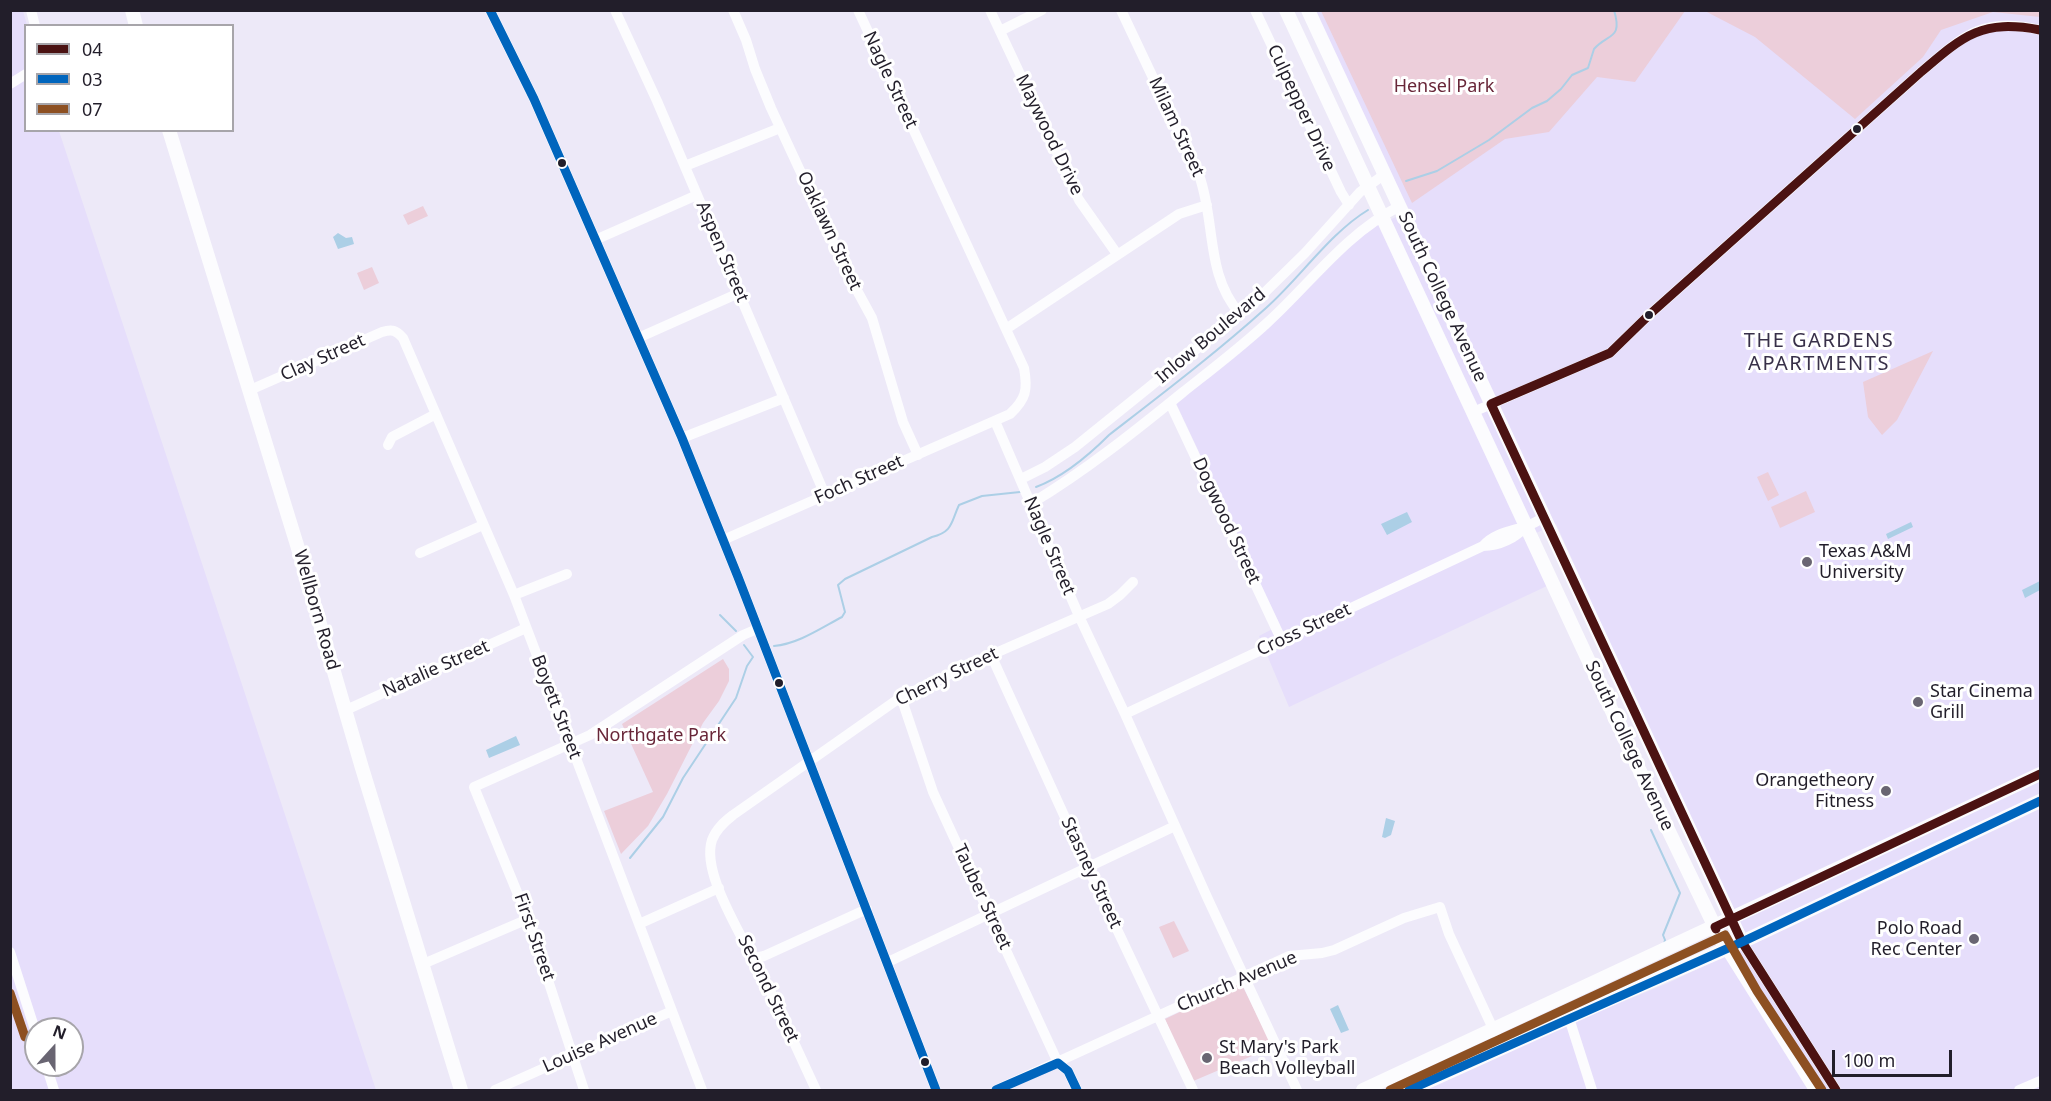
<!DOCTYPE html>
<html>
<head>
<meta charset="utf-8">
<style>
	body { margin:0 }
	#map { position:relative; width:2051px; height:1101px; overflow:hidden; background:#ede9f8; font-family:"Noto Sans",sans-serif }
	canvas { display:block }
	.frame { position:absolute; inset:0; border:12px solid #221e2a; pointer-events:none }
	.legend { position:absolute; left:24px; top:24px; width:210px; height:108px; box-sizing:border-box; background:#fff; border:2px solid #a7a5aa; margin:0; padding:8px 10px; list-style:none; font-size:18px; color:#221e2a }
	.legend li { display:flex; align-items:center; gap:12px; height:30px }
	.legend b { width:30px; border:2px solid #a7a5aa }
	.north { position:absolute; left:24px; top:1017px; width:60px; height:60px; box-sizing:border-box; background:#fff; border:2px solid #a7a5aa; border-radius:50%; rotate:21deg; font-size:16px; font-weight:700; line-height:24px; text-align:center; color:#221e2a }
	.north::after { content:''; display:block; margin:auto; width:21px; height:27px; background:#696572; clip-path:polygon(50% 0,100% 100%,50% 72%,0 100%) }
	.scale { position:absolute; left:1832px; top:1050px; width:120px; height:27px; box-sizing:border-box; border:3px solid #221e2a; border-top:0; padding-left:8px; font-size:18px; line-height:21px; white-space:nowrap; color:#221e2a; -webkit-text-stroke:4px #fff; paint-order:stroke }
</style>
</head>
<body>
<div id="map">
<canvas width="2051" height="1101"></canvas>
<div class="frame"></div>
<ul class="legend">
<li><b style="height:8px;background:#4b1212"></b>04</li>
<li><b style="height:8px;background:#0065bd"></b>03</li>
<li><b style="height:8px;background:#8d5022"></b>07</li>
</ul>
<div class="north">N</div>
<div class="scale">100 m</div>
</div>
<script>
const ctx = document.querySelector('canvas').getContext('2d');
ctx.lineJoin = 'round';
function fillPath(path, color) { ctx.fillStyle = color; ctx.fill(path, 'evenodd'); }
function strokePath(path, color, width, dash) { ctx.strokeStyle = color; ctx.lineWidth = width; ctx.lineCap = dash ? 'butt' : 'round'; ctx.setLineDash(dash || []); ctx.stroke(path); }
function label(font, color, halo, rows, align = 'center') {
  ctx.font = font + ' "Noto Sans",sans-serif'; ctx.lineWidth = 6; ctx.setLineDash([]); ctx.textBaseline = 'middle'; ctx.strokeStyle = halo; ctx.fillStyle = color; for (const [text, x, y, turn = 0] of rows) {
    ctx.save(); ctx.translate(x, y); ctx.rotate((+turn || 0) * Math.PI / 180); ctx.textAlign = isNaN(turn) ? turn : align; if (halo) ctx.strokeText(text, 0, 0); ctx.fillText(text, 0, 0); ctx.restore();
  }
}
fillPath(new Path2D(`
	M10,11H23L27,25L26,26V130L59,131L376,1090H11ZM36,1029H72V1065H36Z
	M1315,11H2040V1090H1420L1547,1033L1668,983L1750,944L1702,847L1556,524L1525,538L1547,586L1289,707L1259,636L1280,625L1176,403L1351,244L1376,226L1407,212Z`), '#e6defb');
fillPath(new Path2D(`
	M2040,10V17L1993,12L1941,30L1923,57L1855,119L1755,37L1705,11Z
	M1321,11H1685L1635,82L1597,77L1549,132L1505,139L1412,203Z
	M423,206L428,216L408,225L403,215Z
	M372,267L379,283L364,290L357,273Z
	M1933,351L1897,420L1882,435L1868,417L1863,382Z
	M1768,472L1779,495L1768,501L1757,477Z
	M1806,491L1815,512L1780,528L1771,507Z
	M723,659L729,669V681L719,701L703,723L667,794L648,826L621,854L604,811L653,792L622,724Z
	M1174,921L1189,951L1173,958L1159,927Z
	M1241,983L1273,1047L1191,1082L1165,1019Z`), '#ecceda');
fillPath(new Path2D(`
	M338,233L346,238L352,237L354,244L338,249L333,237Z
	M1407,512L1412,522L1387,535L1381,524Z
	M1911,522L1913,527L1888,539L1886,534Z
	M2040,581V590L2025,598L2022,590Z
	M516,736L520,745L489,758L486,750Z
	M1386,818L1395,821L1391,835L1385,838L1382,837Z
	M1338,1005L1349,1030L1341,1033L1330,1009Z`), '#accfe6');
strokePath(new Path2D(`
	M1406,181L1437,171L1489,140L1532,108L1547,101L1561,89L1572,75L1588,68L1594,49C1608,33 1623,40 1614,10
	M1036,487C1063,477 1088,456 1109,435C1162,394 1216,353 1266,308C1300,278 1330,233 1368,210
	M720,615L736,631
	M774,646C798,644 821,628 842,617L845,612L838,585L845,579L932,537C953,532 951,522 959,505L982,496L1020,492
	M1651,830L1680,893L1663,935L1665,940L1664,944
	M630,858L663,817L683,778L736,698L747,666L753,657L744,645`), '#accfe6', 2);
strokePath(new Path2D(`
	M31,10L35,26
	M490,10L534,99L682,438L738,577L936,1090
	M615,10L657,101L825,495
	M733,10L746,40L755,69L771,108L847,272L872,318L903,422L918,455
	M990,10L1079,200L1117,254
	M1121,10L1199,175C1216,222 1205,274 1240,314
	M1255,10L1341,192L1349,205
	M1000,31L1042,10
	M10,84L26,74
	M685,166L780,128
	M595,240L697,195
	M1006,329L1179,214L1207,205
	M638,338L739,293
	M250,390L382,332C392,329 396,330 403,338L514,595L702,1090
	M1170,403L1282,641
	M1473,412L1610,353L1649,315L1921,72C1963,36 1982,16 2040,30
	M995,421L1079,616L1125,714L1207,897L1297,1090
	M682,438L784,398
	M388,445L392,437L436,414
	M1021,479L1045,467L1075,447L1256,301L1305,253L1360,192L1385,174
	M1032,503C1085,471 1134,432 1182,393C1211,370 1240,348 1267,323C1311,283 1345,234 1400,206
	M723,540L1010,414C1026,399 1028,390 1024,368L858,10
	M1483,546C1499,546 1516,538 1526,526
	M420,553L483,525
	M514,595L567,574
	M991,655L1088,868L1193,1090
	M901,697L933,792L1058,1063L1068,1071L1077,1090
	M346,710L526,628
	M1125,714L1483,546C1494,533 1512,531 1527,526C1533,524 1539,520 1545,517
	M639,924L719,888
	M1742,942L1836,1090
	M1725,948L1814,1090
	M10,952L36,1033
	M755,958L764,956L867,909
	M888,962L1175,826
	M423,964L528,919
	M1569,1018L1592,1090
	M46,1065L54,1090
	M495,1090L672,1011
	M584,1090L528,919L474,787L590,735L743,635L757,629
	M816,1090L755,958L748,950C735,923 702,870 712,840C716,829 724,822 733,815L901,697L991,655L1108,604L1120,595L1133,582
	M996,1090L1289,956L1322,953L1334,950L1404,918L1440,907L1449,934L1502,1048
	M2019,1090L2040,1081`), '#fcfcfe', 10);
strokePath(new Path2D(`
	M132,10L136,26
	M1286,10L1638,767L1725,948
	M1308,10L1742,942
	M169,130L297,545L362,768L461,1090
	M1363,1090L2040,774
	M1409,1090L1617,996L1742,942L2040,801`), '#fcfcfe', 14);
strokePath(new Path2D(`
	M1716,929L1715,927L2040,774
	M1836,1090L1742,942L1491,404L1610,353L1649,315L1921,72C1964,35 1982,19 2040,30`), '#4b1212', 9);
strokePath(new Path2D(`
	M490,10L534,99L682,438L738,577L936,1090
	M996,1090L1058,1063L1068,1071L1077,1090
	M1409,1090L1742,942L2040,801`), '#0065bd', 9);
strokePath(new Path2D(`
	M10,993L25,1037
	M1390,1090L1725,935L1757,991L1822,1090`), '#8d5022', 9);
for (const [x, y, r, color] of [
	[1857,129,5,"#221e2a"],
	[562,163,5,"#221e2a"],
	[1649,315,5,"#221e2a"],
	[1807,562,6,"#696572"],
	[779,683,5,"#221e2a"],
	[1918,702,6,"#696572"],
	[1886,791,6,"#696572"],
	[1974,939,6,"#696572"],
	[1207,1058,6,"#696572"],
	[925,1062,5,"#221e2a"]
]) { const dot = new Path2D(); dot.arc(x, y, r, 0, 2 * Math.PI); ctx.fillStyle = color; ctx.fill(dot); strokePath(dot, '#fff', 2); }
label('18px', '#221e2a', '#fff', [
	["Nagle Street",890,80,65],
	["Culpepper Drive",1301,108,65],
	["Milam Street",1176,127,65],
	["Maywood Drive",1049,135,64],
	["Oaklawn Street",829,231,65],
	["Aspen Street",722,252,67],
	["South College Avenue",1442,297,65],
	["Inlow Boulevard",1211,336,-40],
	["Clay Street",323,358,-24],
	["Foch Street",859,480,-24],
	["Dogwood Street",1226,521,65],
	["Nagle Street",1049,546,67],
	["Wellborn Road",316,610,74],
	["Cross Street",1304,630,-25],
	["Natalie Street",436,669,-24],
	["Cherry Street",947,677,-26],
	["Boyett Street",556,707,69],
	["South College Avenue",1629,746,65],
	["Stasney Street",1091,873,65],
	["Tauber Street",982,897,65],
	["First Street",534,937,71],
	["Church Avenue",1237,982,-23],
	["Second Street",768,989,64],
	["Louise Avenue",600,1043,-24]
]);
label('18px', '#682638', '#fff', [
	["Hensel Park",1444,87],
	["Northgate Park",661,736]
]);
label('18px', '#221e2a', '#fff', [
	["Texas A&M",1819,552],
	["University",1819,573],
	["Star Cinema",1930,692],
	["Grill",1930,713],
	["Orangetheory",1874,781,"right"],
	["Fitness",1874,802,"right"],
	["Polo Road",1962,929,"right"],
	["Rec Center",1962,950,"right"],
	["St Mary's Park",1219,1048],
	["Beach Volleyball",1219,1069]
], 'left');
ctx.letterSpacing = '1.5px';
label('20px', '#383049', '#fff', [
	["THE GARDENS",1819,341],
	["APARTMENTS",1819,364]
]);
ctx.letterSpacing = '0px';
</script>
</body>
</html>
